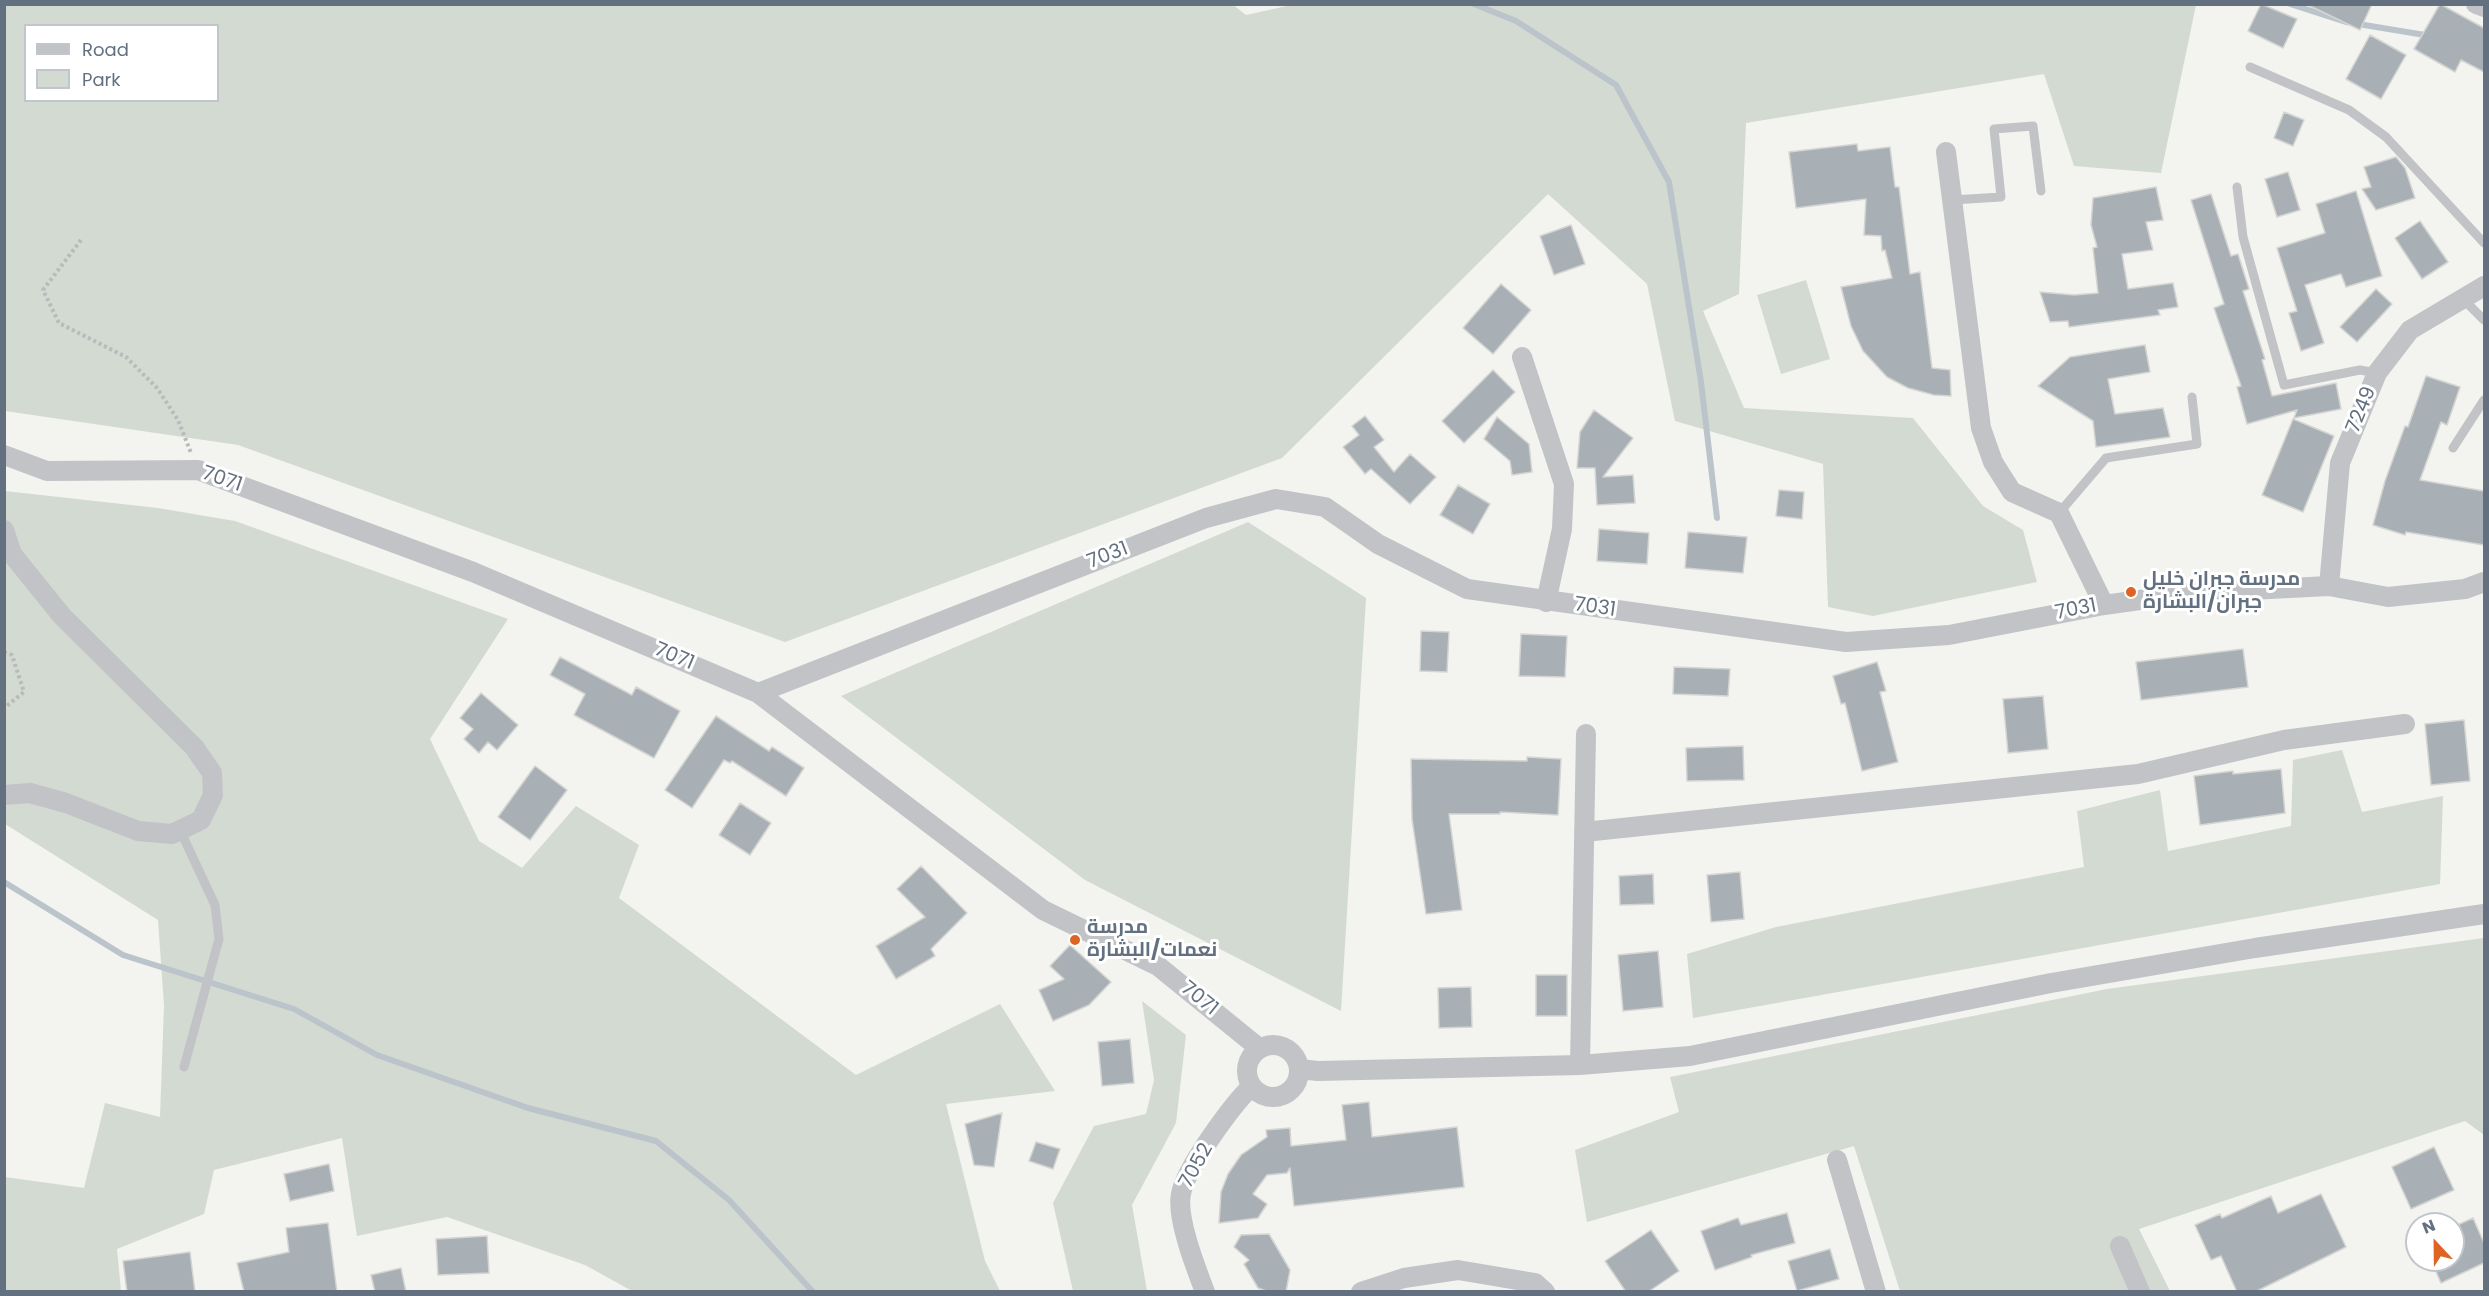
<!DOCTYPE html>
<html>
<head>
<meta charset="utf-8">
<style>
	body { margin:0 }
	#map { position:relative; width:2489px; height:1296px; overflow:hidden; background:#f3f4ef; font-family:Poppins,sans-serif }
	canvas { display:block }
	.frame { position:absolute; inset:0; border:6px solid #637080; pointer-events:none }
	.legend { position:absolute; left:24px; top:24px; width:195px; height:78px; box-sizing:border-box; background:#fff; border:2px solid #c1c6cc; margin:0; padding:8px 10px; list-style:none; font-size:18px; color:#637080 }
	.legend li { display:flex; align-items:center; gap:12px; height:30px }
	.legend b { width:30px; border:2px solid #c1c6cc }
	.north { position:absolute; left:2405px; top:1212px; width:60px; height:60px; box-sizing:border-box; background:#fff; border:2px solid #c1c6cc; border-radius:50%; rotate:338deg; font-size:16px; font-weight:700; line-height:24px; text-align:center; color:#637080 }
	.north::after { content:''; display:block; margin:auto; width:21px; height:27px; background:#df6424; clip-path:polygon(50% 0,100% 100%,50% 72%,0 100%) }
</style>
</head>
<body>
<div id="map">
<canvas width="2489" height="1296"></canvas>
<div class="frame"></div>
<ul class="legend">
<li><b style="height:8px;background:#c1c3c7"></b>Road</li>
<li><b style="height:16px;background:#d3dad1"></b>Park</li>
</ul>
<div class="north">N</div>
</div>
<script>
const ctx = document.querySelector('canvas').getContext('2d');
ctx.lineJoin = 'round';
function fillPath(path, color) { ctx.fillStyle = color; ctx.fill(path, 'evenodd'); }
function strokePath(path, color, width, dash) { ctx.strokeStyle = color; ctx.lineWidth = width; ctx.lineCap = dash ? 'butt' : 'round'; ctx.setLineDash(dash || []); ctx.stroke(path); }
function label(font, color, halo, rows, align = 'center') {
  ctx.font = font + ' Poppins,Cairo,sans-serif'; ctx.lineWidth = 6; ctx.setLineDash([]); ctx.textBaseline = 'middle'; ctx.strokeStyle = halo; ctx.fillStyle = color; for (const [text, x, y, turn = 0] of rows) {
    ctx.save(); ctx.translate(x, y); ctx.rotate((+turn || 0) * Math.PI / 180); ctx.textAlign = isNaN(turn) ? turn : align; if (halo) ctx.strokeText(text, 0, 0); ctx.fillText(text, 0, 0); ctx.restore();
  }
}
fillPath(new Path2D(`
	M1232,4L1246,15L1296,4L2196,5L2161,173L2074,166L2044,74L1746,123L1739,294L1703,311L1744,408L1913,418L1983,506L2023,530L2037,582L1873,616L1828,607L1823,464L1675,421L1647,284L1548,194L1282,458L785,642L238,445L5,411V5ZM26,26H218V100H26Z
	M1806,280L1830,359L1781,374L1757,295Z
	M5,491L158,508L235,521L508,619L430,739L479,841L522,868L576,806L639,845L619,898L856,1075L1000,1004L1055,1091L946,1104L985,1261L1000,1291H632L585,1265L447,1217L357,1236L342,1138L214,1170L204,1214L117,1249L121,1291L5,1292V1177L84,1188L105,1103L160,1117L164,1005L158,920L5,824Z
	M1248,522L1366,598L1341,1011L1085,880L841,696Z
	M2342,750L2362,812L2443,796L2440,884L1693,1018L1687,954L1776,927L2084,867L2077,811L2160,790L2168,851L2291,826L2293,760Z
	M2484,938V1135L2465,1121L2139,1229L2170,1291H1900L1854,1146L1587,1222L1575,1150L1679,1112L1670,1077L2107,989Z
	M1142,1001L1186,1035L1176,1123L1132,1205L1147,1291H1073L1053,1203L1094,1126L1146,1114L1154,1080Z`), '#d3dad1');
strokePath(new Path2D(`
	M1474,4L1516,21L1616,85L1669,182L1701,382L1717,518
	M2290,4L2346,22L2431,36
	M4,882L123,955L294,1009L377,1055L528,1108L656,1141L729,1200L813,1292`), '#bac4ca', 6);
const building = new Path2D(`
	M2261,4L2297,19L2283,48L2248,31Z
	M2306,4H2372L2360,30Z
	M2440,4L2484,28V72L2461,60L2455,72L2414,49Z
	M2370,35L2406,55L2381,99L2346,79Z
	M2284,112L2304,120L2293,146L2274,138Z
	M1857,144L1858,151L1890,147L1895,187H1899L1910,274L1920,272L1932,368L1950,370L1951,396L1934,395L1908,388L1887,377L1863,351L1851,326L1841,287L1892,278L1885,250L1882,251L1881,236L1864,235L1866,199L1796,208L1789,152Z
	M2396,157L2405,168L2415,198L2376,210L2362,189L2371,187L2364,167Z
	M2288,172L2300,210L2277,217L2265,179Z
	M2156,187L2163,220L2146,222L2153,250L2122,254L2128,289L2173,283L2178,307L2158,310L2160,315L2069,327L2068,321L2050,322L2040,292L2074,295L2098,293L2093,248L2097,247L2091,225L2093,198Z
	M2356,191L2382,276L2346,287L2341,274L2305,285L2324,343L2301,351L2289,313L2297,311L2277,248L2325,233L2316,204Z
	M2211,194L2231,256L2238,254L2249,289L2243,291L2265,359L2262,360L2272,396L2336,383L2341,409L2294,418L2297,410L2247,424L2237,387L2241,386L2214,308L2224,304L2191,200Z
	M2420,221L2448,262L2422,279L2395,238Z
	M1571,225L1585,264L1554,275L1540,236Z
	M1501,284L1531,310L1493,354L1463,328Z
	M2376,289L2392,304L2357,342L2340,327Z
	M2145,345L2150,372L2108,379L2115,414L2163,408L2170,437L2096,447L2093,421L2038,386L2070,357Z
	M1493,370L1515,392L1464,443L1442,421Z
	M2426,376L2460,387L2447,425L2441,422L2420,480L2484,491V545L2406,532L2405,535L2373,525L2385,481L2405,426L2408,427Z
	M1594,410L1633,438L1603,477L1633,475L1635,503L1597,505L1595,468H1577L1580,432Z
	M1365,416L1384,440L1374,447L1394,472L1410,454L1436,477L1410,504L1371,469L1365,474L1343,447L1359,435L1352,426Z
	M1497,417L1529,444L1532,472L1512,475L1510,461L1484,439Z
	M2293,419L2334,436L2303,512L2262,495Z
	M1458,485L1490,504L1473,534L1440,515Z
	M1779,490L1804,492L1802,519L1776,516Z
	M1599,529L1649,533L1647,564L1597,561Z
	M1688,532L1747,537L1743,573L1685,568Z
	M1421,631L1449,632L1447,672L1420,671Z
	M1521,634L1567,636L1565,677L1519,676Z
	M2243,649L2248,687L2141,700L2136,662Z
	M560,657L632,695L636,687L680,711L654,758L574,715L585,694L550,675Z
	M1877,662L1886,691L1880,692L1898,762L1862,771L1845,703L1841,704L1833,676Z
	M1674,667L1730,669L1728,696L1673,694Z
	M481,693L518,725L497,750L488,742L479,753L464,739L473,729L460,718Z
	M2043,696L2048,749L2008,753L2003,699Z
	M716,716L769,751L772,747L804,768L786,796L732,761L730,763L724,760L692,808L665,790Z
	M2464,720L2470,781L2431,785L2425,724Z
	M1743,746L1744,780L1687,781L1686,748Z
	M1527,757L1561,759L1558,815L1500,812V814H1449L1462,910L1426,914L1412,819L1411,759L1527,761Z
	M535,766L567,790L530,840L498,817Z
	M2281,769L2285,813L2200,825L2194,776L2233,771V774Z
	M740,803L771,823L750,855L719,835Z
	M921,866L967,913L931,949L935,956L896,979L876,946L925,917L897,889Z
	M1740,872L1744,919L1711,922L1707,875Z
	M1653,874L1654,904L1620,905L1619,876Z
	M1070,945L1111,982L1089,1005L1053,1021L1039,990L1064,979L1050,966Z
	M1658,951L1663,1007L1623,1011L1618,955Z
	M1536,975H1567V1016H1536Z
	M1471,987L1472,1027L1439,1028L1438,988Z
	M1130,1039L1134,1083L1102,1086L1098,1042Z
	M1369,1102L1372,1137L1457,1127L1464,1187L1294,1206L1290,1168L1287,1173L1267,1175L1253,1194L1267,1204L1258,1218L1219,1223L1221,1192L1228,1174L1241,1155L1267,1137L1266,1130L1290,1128L1291,1146L1346,1140L1342,1105Z
	M1002,1113L994,1167L974,1165L965,1124Z
	M1036,1142L1060,1149L1053,1169L1029,1161Z
	M2434,1147L2454,1190L2411,1209L2392,1167Z
	M329,1164L334,1191L290,1201L284,1174Z
	M2321,1194L2346,1247L2255,1292H2237L2221,1256L2211,1260L2195,1225L2220,1214L2222,1218L2271,1196L2278,1213Z
	M1787,1213L1795,1243L1751,1255L1752,1257L1715,1270L1701,1231L1738,1218L1741,1225Z
	M2473,1218L2484,1243V1263L2441,1283L2431,1260H2453V1227Z
	M328,1223L337,1292H244L237,1263L289,1252L286,1228Z
	M1651,1230L1679,1271L1648,1292H1626L1605,1261Z
	M1269,1234L1290,1270L1286,1292H1269L1258,1288L1244,1264L1249,1260L1234,1247L1241,1235Z
	M487,1236L489,1273L438,1275L436,1239Z
	M1830,1249L1839,1279L1797,1291L1788,1261Z
	M190,1252L195,1292H127L123,1261Z
	M401,1268L406,1292H375L371,1275Z`);
fillPath(building, '#a9b0b5');
strokePath(building, '#d4d5d2', 1.5);
strokePath(new Path2D(`
	M81,240L43,290L59,323L126,357L157,388L178,420L191,453
	M4,652L12,655L24,692L4,708`), '#b8babc', 4, [3, 3]);
strokePath(new Path2D(`
	M2250,67L2349,110L2386,137L2484,243
	M2237,187L2243,237L2284,385L2360,370L2377,373
	M1952,200L2001,197L1994,129L2033,126L2041,191
	M2463,299L2484,320
	M2453,448L2484,400
	M2059,513L2106,458L2197,444L2192,397
	M180,830L215,905L219,939L184,1067`), '#c1c3c7', 9);
strokePath(new Path2D(`
	M2476,4L2484,7
	M1946,152L1981,428L1993,462L2012,492L2059,513L2104,605
	M1522,357L1564,484L1562,529L1546,602
	M4,455L47,471L198,470L473,572L758,693L1043,910L1158,966L1259,1048
	M4,530L12,554L62,616L194,747L212,773L213,795L201,820L172,834L138,831L66,803L30,793L4,795
	M2329,586L2340,463L2377,373L2410,330L2484,286
	M758,693L1206,518L1276,499L1325,507L1378,544L1467,589L1846,642L1949,635L2104,605L2190,593L2329,586L2388,597L2465,589L2484,582
	M1584,832L2138,774L2284,740L2405,724
	M1247 1071a26 26 0 1 1 52 0a26 26 0 1 1-52 0Z
	M1580,1065L1586,734
	M1299,1069L1318,1071L1580,1065L1690,1056L2051,983L2255,948L2484,914
	M1837,1160L1876,1292
	M2120,1246L2140,1292
	M1205,1292C1196,1268 1176,1218 1181,1194C1185,1169 1233,1104 1251,1087
	M1361,1292L1404,1278L1458,1270L1535,1283L1545,1292`), '#c1c3c7', 20);
for (const [x, y, r, color] of [
	[2131,592,6,"#df6424"],
	[1075,940,6,"#df6424"]
]) { const dot = new Path2D(); dot.arc(x, y, r, 0, 2 * Math.PI); ctx.fillStyle = color; ctx.fill(dot); strokePath(dot, '#fff', 2); }
label('20px', '#637080', '#fff', [
	["7249",2362,410,-68],
	["7071",222,480,19],
	["7031",1108,556,-21],
	["7031",1595,608,8],
	["7031",2076,610,-11],
	["7071",674,657,23],
	["7071",1199,999,39],
	["7052",1197,1166,-61]
]);
label('bold 20px', '#637080', '#fff', [
	["مدرسة جبران خليل",2143,580],
	["جبران/البشارة",2143,603],
	["مدرسة",1087,928],
	["نعمات/البشارة",1087,951]
], 'left');
</script>
</body>
</html>
